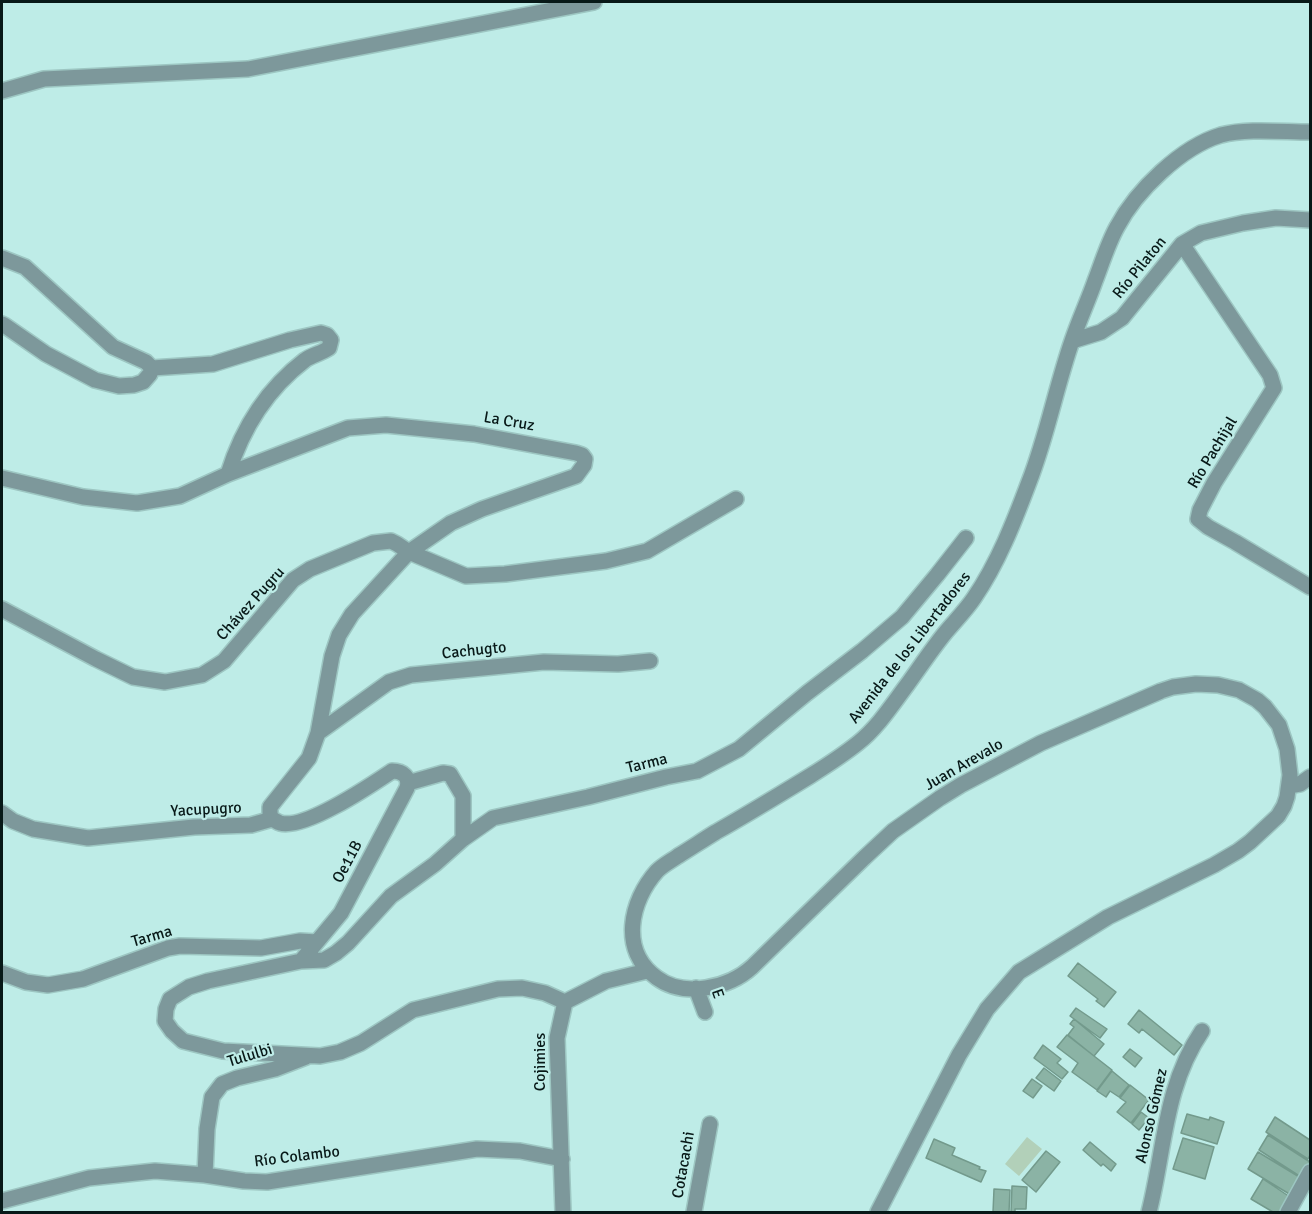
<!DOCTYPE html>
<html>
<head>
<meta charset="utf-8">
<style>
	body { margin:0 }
	#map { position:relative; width:1312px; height:1214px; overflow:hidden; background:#beece7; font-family:Signika,sans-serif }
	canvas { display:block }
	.frame { position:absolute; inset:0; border:3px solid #081918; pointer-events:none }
</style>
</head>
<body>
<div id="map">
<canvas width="1312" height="1214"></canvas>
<div class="frame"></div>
</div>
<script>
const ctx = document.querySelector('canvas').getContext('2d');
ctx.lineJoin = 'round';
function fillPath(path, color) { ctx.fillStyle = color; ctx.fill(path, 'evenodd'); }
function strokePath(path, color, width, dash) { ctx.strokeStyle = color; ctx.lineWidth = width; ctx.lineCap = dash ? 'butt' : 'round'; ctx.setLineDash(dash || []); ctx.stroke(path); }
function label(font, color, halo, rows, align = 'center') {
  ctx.font = font + ' Signika,sans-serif'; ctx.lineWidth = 4.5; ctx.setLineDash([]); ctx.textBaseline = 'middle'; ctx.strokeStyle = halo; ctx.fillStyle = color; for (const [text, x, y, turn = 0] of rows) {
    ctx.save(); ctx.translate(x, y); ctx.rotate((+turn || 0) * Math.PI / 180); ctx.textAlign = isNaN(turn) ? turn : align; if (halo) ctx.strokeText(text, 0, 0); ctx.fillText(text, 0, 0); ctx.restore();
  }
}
fillPath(new Path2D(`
	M1027,1137L1042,1149L1019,1176L1005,1164Z`), '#b2d0b9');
const building = new Path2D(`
	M1078,963L1116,992L1104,1007L1096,1001L1098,999L1068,976Z
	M1076,1008L1107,1029L1100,1038L1070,1016Z
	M1139,1010L1182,1045L1174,1055L1142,1029L1139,1033L1128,1024Z
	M1074,1019L1104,1044L1094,1056L1068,1035L1074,1027L1070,1024Z
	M1067,1035L1112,1070L1097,1090L1072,1072L1078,1063L1057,1047Z
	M1043,1045L1061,1059L1057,1063L1068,1072L1062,1079L1034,1058Z
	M1130,1049L1142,1058L1135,1067L1123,1057Z
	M1044,1068L1061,1081L1054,1091L1036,1078Z
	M1112,1071L1129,1085L1119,1097L1110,1091L1106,1097L1097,1091Z
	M1032,1079L1042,1086L1033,1098L1023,1091Z
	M1130,1085L1149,1100L1131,1123L1117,1112L1126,1102L1120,1098Z
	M1141,1112L1149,1118L1139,1130L1132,1124Z
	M1187,1114L1209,1120L1210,1117L1224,1122L1217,1144L1181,1133Z
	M1275,1117L1310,1140V1155L1308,1159L1266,1132Z
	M1268,1135L1310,1162L1301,1177L1259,1150Z
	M1183,1138L1214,1147L1205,1179L1173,1169Z
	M934,1139L955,1148L952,1155L980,1167L979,1169L986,1171L981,1182L926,1158Z
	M1090,1142L1116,1164L1111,1171L1103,1164L1101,1166L1083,1150Z
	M1046,1151L1060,1162L1036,1192L1022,1180Z
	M1258,1152L1301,1178L1291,1195L1248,1169Z
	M1263,1179L1290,1197L1280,1212H1273L1251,1199Z
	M1012,1186L1027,1187L1026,1209H1015V1212H1011Z
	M994,1189L1010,1190L1009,1212H993Z`);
fillPath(building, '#8bb3a5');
strokePath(building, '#739a8c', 1.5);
const minor = new Path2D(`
	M2,91L44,79L248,69L594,2
	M1182,244L1270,375L1274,388L1214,483L1200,510L1198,519L1208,527L1235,542L1310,587
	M2,258L25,267L113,347L146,362L152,368L150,374L143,382L134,385L119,386L95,380L46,354L4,325L2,324
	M1072,341L1101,332L1122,318L1182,244L1201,233L1243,223L1276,218L1310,220
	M228,474L348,428L386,425L474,434L576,453L582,455L585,459L584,465L576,476L482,509L451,523L409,552L352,614L339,635L332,656L318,733L309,758L270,807V814L272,819
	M2,478L83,497L137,503L180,496L228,474C242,429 267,389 305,360C312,355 322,353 329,348L331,340L327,335L321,333L290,340L213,364L152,368
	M2,609L96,659L133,677L165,682L202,675L224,661L293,580L310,569L373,543L391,541L397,544L409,552L466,576L505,574L606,561L647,551L736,499
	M318,733L389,682L411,675L544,662L618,664L650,661
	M408,783L443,773L450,774L463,796V839
	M1289,786L1300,784L1310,777
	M2,813L13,821L33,829L88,838L194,827L251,825L272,819C275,820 277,822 280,823C305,830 371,785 392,771C403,771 410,777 407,788L341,913L301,961
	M2,973L26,982L48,985L83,979L168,948L180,946L261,948L300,941L317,942
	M696,988L705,1012
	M565,1002L545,993L522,988L498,989L413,1010L361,1043L340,1052L320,1056L223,1051L183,1041L172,1031L165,1021L166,1009L170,999L189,987L208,981L301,961L324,960L336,953L348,943L391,896L435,864L463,839L493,818L588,797L666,777L697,771L739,749L807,693L862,651L902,617L937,575L966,538
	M205,1175L207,1129L212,1097L222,1084L237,1078L275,1069L306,1057
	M2,1201L89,1178L155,1171L205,1175L244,1181L267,1182L477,1149L520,1151L562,1159
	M563,1212L557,1038L565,1002L606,981L647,971
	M694,1212L710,1124
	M878,1212L959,1055L987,1009L1019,972L1108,917L1214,865L1238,851L1250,842L1278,816L1284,806L1287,797L1290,775L1287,749L1279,725L1265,707L1257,700L1239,690L1218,685L1196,684L1173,687L1161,691L1041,743L961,785L940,798L893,831L864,858L752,967C729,988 684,998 657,978C619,951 630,901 657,871C663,865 671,861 678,856C691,848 703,840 716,832C748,814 779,795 810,776C826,766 843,755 858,743C878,727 892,705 907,685C920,667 932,649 945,633C955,621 966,610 974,598C998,563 1014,522 1029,482C1047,436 1056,387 1072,341C1079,320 1088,301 1095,281C1102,263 1108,243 1117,227C1136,191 1181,147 1221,135C1247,128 1283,132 1310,132
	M1149,1212C1165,1149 1164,1087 1202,1031
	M1288,1212L1310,1172`);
strokePath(minor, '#9dc6c2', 18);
strokePath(minor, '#7d989b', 15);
label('16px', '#081918', '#beece7', [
	["Río Pilaton",1140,268,-51],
	["La Cruz",509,422,10],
	["Río Pachijal",1213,453,-59],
	["Chávez Pugru",251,604,-48],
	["Avenida de los Libertadores",910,648,-52],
	["Cachugto",474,651,-6],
	["Tarma",647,764,-14],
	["Juan Arevalo",964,765,-30],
	["Yacupugro",206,810,-3],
	["Oe11B",348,862,-62],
	["Tarma",152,937,-16],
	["E",717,994,71],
	["Tululbi",250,1056,-17],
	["Cojimies",541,1062,-90],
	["Alonso Gómez",1152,1116,-77],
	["Río Colambo",297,1157,-7],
	["Cotacachi",684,1165,-80]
]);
</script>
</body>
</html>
